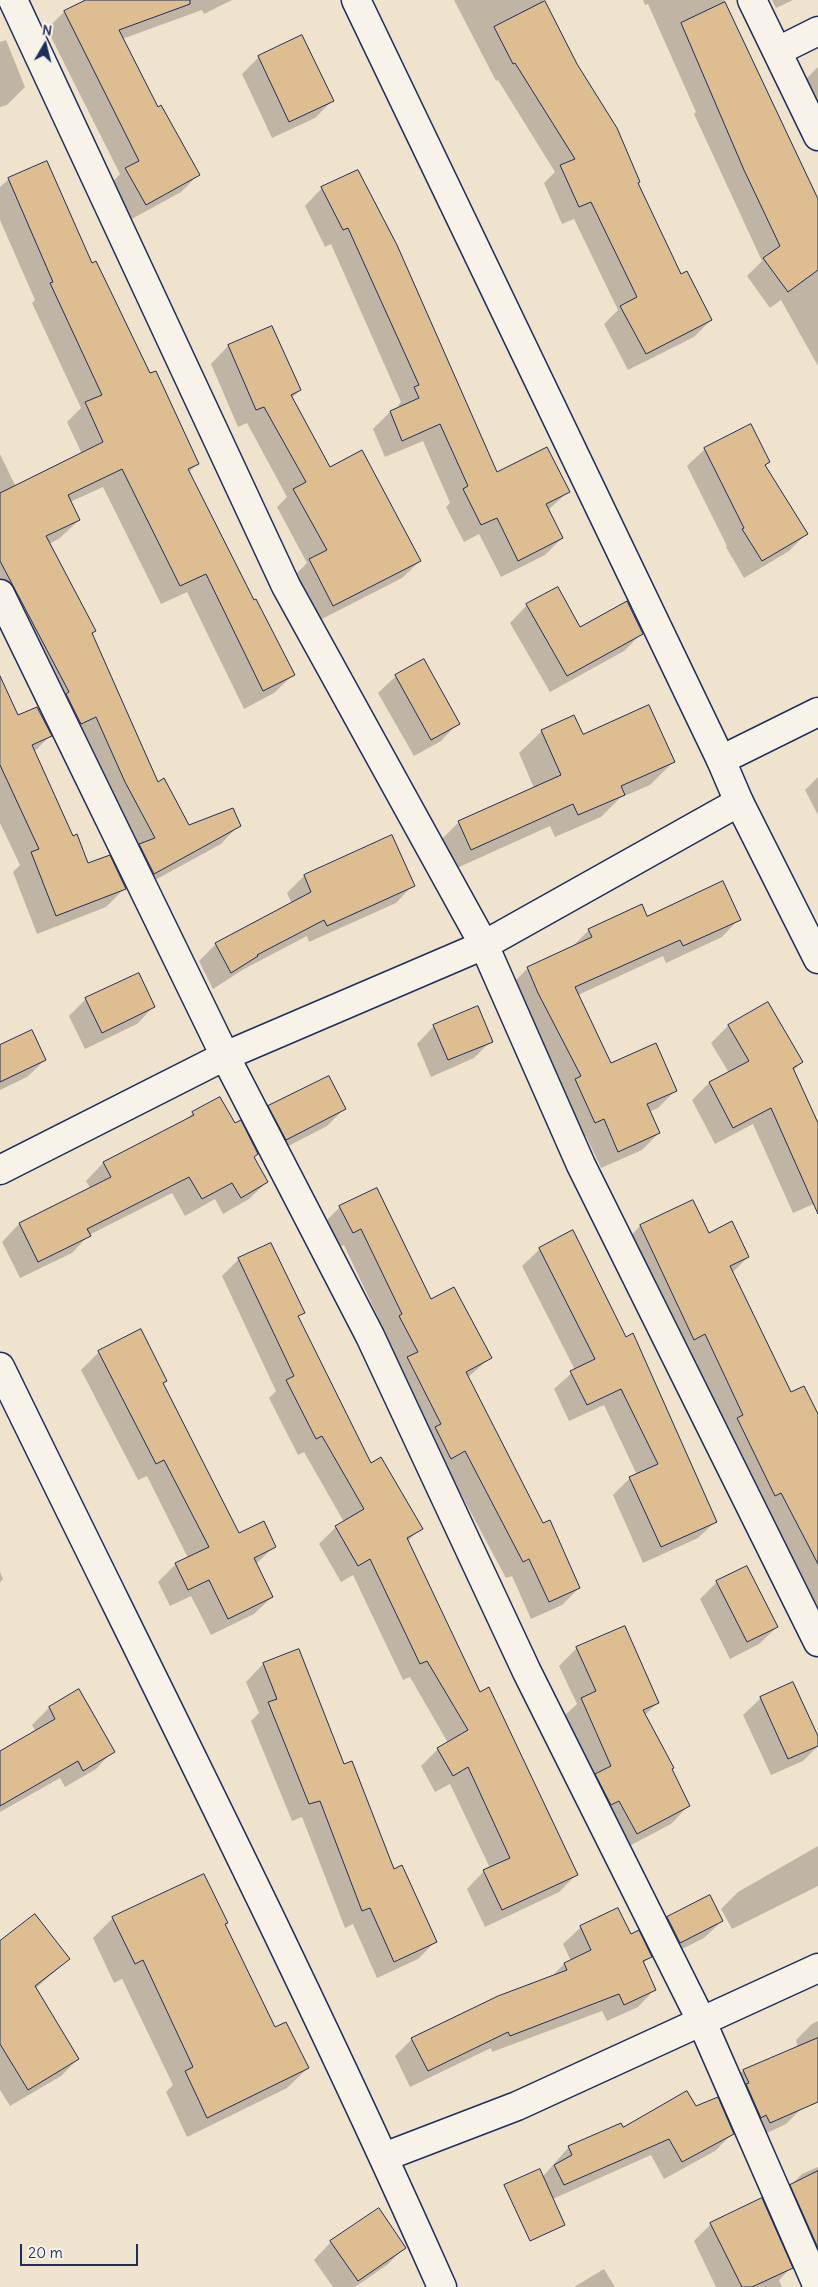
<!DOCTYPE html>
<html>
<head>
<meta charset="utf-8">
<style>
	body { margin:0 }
	#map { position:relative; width:818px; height:2287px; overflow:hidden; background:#f0e3ce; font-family:Delius,sans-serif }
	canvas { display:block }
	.north { position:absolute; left:20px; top:20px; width:50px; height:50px; -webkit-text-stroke:4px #f7f3e8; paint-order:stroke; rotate:8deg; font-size:14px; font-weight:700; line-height:20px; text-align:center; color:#1b2f5e }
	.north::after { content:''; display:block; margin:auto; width:18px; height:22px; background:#1b2f5e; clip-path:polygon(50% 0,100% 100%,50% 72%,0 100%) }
	.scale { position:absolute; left:20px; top:2244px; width:118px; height:22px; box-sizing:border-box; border:2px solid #1b2f5e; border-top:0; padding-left:6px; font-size:15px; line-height:18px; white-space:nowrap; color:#1b2f5e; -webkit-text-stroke:4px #f7f3e8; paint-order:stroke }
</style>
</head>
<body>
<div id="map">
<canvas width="818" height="2287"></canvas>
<div class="north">N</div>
<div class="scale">20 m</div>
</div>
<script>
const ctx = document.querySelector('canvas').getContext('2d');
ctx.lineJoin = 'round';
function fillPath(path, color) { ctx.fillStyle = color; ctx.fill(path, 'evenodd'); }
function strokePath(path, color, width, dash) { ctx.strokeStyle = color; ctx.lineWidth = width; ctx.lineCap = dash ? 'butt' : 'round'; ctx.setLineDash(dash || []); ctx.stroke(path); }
fillPath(new Path2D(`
	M88,0H232L204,14L202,10L122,39L158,109L198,175L181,192L128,221L109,186L120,174L47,29L64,12Z
	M454,0H543L637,184L680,276L711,320L694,337L628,370L604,324L618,310L574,219L562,224L544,183L555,172L498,80L496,81Z
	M643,0H724L818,217V366L781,300L770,308L747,276L762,261L694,114L696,112L648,4L645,5Z
	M772,0H793L776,8Z
	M6,40L25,87L7,105L0,107V42Z
	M259,57L333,100L315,118L272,138L242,74Z
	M818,67V117L802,83Z
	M357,171L496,473L568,492L548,510L562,538L545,555L501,577L479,534L464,542L446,507L450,503L423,441L385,457L373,429L390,412L399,408L398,406L401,402L331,244L325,247L305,206L322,188Z
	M9,179L91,265L197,464L189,472L253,602L293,675L274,693L244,709L187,592L161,604L103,487L70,502L79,520L60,538L49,544L95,631L91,634L157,783L189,826L239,825L221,844L135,891L0,615V454L16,487L82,454L67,422L81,408L32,303L35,300L0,220V187Z
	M272,328L300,390L292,398L330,468L420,561L402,578L316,622L292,578L307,563L277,507L287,497L247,423L238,427L211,364L228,346Z
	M705,449L769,462L764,466L806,534L789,551L744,578L726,547L727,546L687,466Z
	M527,605L580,629L642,633L624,651L550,692L510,623Z
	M396,676L458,723L441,741L414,756L378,693Z
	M0,716L50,736L34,752L73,837L87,864L125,888L106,907L37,934L13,872L20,865L0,823Z
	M542,731L582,735L673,762L650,785L620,798L601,817L555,837L550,826L448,872L436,845L459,822L534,788L519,753Z
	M818,777V815L805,790Z
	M304,876L413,885L396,903L309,942L307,936L244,969L213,989L199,961L216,944L292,904L287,893Z
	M647,918L739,919L722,937L666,963L663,956L578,995L610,1065L675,1091L658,1108L649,1112L659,1133L642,1150L601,1168L586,1136L578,1139L511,985L528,968L572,947L589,930Z
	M86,999L154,1006L137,1024L85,1049L69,1016Z
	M434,1026L491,1041L474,1058L431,1077L417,1044Z
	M728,1026L802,1062L793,1071L818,1127V1202L793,1213L753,1124L715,1144L692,1100L709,1083L729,1073L711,1043Z
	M0,1046L45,1060L27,1077L0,1090Z
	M219,1099L267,1182L249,1199L223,1214L215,1199L185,1216L172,1193L89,1235L72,1253L20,1278L2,1242L19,1224L91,1189L86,1181L103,1163L184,1122L193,1113Z
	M269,1107L344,1109L327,1126L269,1156L252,1124Z
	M692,1202L708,1234L748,1257L732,1273L791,1393L818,1417V1614L623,1244L640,1226Z
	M340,1207L430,1301L490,1358L467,1378L543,1525L579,1588L562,1605L531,1619L512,1576L506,1578L447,1468L433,1475L390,1376L400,1366L383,1334L385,1332L344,1245L336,1249L323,1224Z
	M540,1249L716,1521L698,1538L643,1563L613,1495L630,1478L637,1475L604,1405L569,1421L554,1389L575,1370L522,1266Z
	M239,1259L303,1312L297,1318L371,1465L421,1528L407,1542L479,1694L576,1875L559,1892L485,1927L467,1889L484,1871L490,1868L450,1784L435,1792L421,1766L438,1749L448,1743L410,1677L403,1680L353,1575L341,1582L319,1544L336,1527L344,1522L304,1452L298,1455L269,1398L276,1391L222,1276Z
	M140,1331L162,1384L239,1534L275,1546L256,1564L272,1597L254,1614L211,1635L191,1596L170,1606L158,1582L176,1564L188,1558L147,1476L138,1480L81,1370L99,1352Z
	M0,1572L3,1579L0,1582Z
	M717,1582L777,1627L759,1644L730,1659L700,1599Z
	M577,1648L657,1703L645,1715L688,1806L671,1824L620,1851L564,1716L577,1704L559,1666Z
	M298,1651L344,1765L393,1870L435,1942L418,1959L377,1978L353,1924L345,1928L302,1817L292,1821L251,1721L259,1713L246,1682L263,1664Z
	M78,1691L113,1751L96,1769L65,1787L60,1778L0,1812V1753L36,1732L32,1725L49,1708Z
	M761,1698L818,1740V1746L803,1761L771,1775L743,1715Z
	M818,1846V1886L732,1929L721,1909L738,1892Z
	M113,1918L224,1925L274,2029L308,2068L287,2088L187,2137L166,2092L173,2085L122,1979L114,1983L93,1938Z
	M667,1918L722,1921L704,1938L662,1959L650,1935Z
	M581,1927L650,1956L643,1964L655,1989L638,2007L607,2021L602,2011L492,2052L491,2048L410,2087L395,2056L412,2039L551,1977L564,1964L571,1961L563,1944Z
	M0,1943L69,1959L35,1989L78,2059L61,2076L10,2106L0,2090Z
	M818,2021V2080L802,2108L786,2124L754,2139L725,2088L741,2072L798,2048L796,2040L812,2024Z
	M695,2108L732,2134L715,2151L664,2179L651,2155L546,2202L537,2183L569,2147L622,2129Z
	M818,2167V2264L785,2191L802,2174Z
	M711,2224L791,2268L779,2280L782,2287H716L694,2241Z
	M331,2242L404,2248L387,2265L355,2287H333L314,2260Z
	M604,2269L615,2287H574Z`), '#0003');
const building = new Path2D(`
	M86,0H190V4L119,30L158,107L161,105L200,175L146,205L125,168L139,161L64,11Z
	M545,1L577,64L617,128L640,182L638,183L681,274L687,271L712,320L646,354L620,306L637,297L591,202L579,207L560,165L575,159L515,63L513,64L494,27Z
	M725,2L818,199V270L788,292L763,258L780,246L744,170L681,23Z
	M302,35L334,101L289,122L258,56Z
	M47,161L92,263L96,261L150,373L156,371L199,464L188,469L254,600L256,599L295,675L263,691L206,574L180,586L122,469L68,495L80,520L46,536L96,631L92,633L158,782L164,778L189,825L233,808L241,826L154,874L139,844L155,838L125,782L96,717L81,724L66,694L69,692L0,561V493L103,442L85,402L102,395L50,283L53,282L8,178Z
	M358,170L397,245L497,472L547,447L570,492L546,504L563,538L518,561L497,518L481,525L463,489L468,486L440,424L402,441L390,411L419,398L414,387L419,385L348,228L343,230L321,187Z
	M272,326L301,390L291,395L330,467L362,450L421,561L333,606L309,559L327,550L293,489L306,482L264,407L256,410L228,345Z
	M751,424L770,462L765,465L808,534L762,561L742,529L744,528L704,448Z
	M558,587L580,627L627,601L643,634L567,676L526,604Z
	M424,659L460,724L431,740L395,675Z
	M0,676L18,715L37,707L52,736L32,745L73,836L77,834L88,863L110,855L126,889L56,916L31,852L39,849L0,765Z
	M649,705L675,762L621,786L625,795L578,815L573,804L471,850L458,821L561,775L541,730L574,715L583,734Z
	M392,835L415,886L327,926L324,920L257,955L258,956L231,973L215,943L311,892L304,875Z
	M723,881L741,920L683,946L680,940L575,987L611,1063L656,1043L677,1091L647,1104L660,1133L618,1152L604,1119L595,1123L575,1079L581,1076L538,993L527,967L592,937L588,929L642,904L647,916Z
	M139,973L155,1007L102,1033L85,998Z
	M768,1002L803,1062L793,1068L818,1123V1214L771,1108L733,1128L709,1082L749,1061L728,1025Z
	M478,1006L493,1042L448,1060L433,1025Z
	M32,1030L46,1060L0,1082V1045Z
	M329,1076L346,1109L286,1140L268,1106Z
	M220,1097L235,1123L241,1120L258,1154L254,1157L268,1182L241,1198L232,1183L202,1199L189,1177L87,1229L91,1236L38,1262L19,1223L111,1177L103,1162L194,1115L192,1112Z
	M377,1188L431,1299L454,1287L492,1358L466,1372L543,1523L550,1520L580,1588L549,1602L529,1559L523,1562L465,1451L451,1459L435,1427L441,1424L407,1357L418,1352L399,1316L402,1314L361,1229L353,1233L339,1206Z
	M693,1200L709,1233L732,1221L749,1257L730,1266L791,1392L804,1386L818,1414V1564L781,1493L775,1496L737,1418L743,1415L705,1334L694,1340L640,1225Z
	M573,1230L626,1337L633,1333L717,1522L661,1547L629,1477L658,1464L621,1389L587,1405L570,1371L595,1359L539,1248Z
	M271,1243L305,1313L298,1316L371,1463L381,1457L423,1529L407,1538L480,1692L489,1687L578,1875L502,1910L483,1870L510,1858L468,1767L453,1776L437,1748L468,1730L427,1661L420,1664L370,1559L358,1566L335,1526L364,1509L322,1436L316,1439L286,1380L294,1376L238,1258Z
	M141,1329L167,1381L163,1383L239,1533L264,1521L276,1547L254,1558L273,1597L228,1619L209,1580L188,1590L175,1563L209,1547L164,1460L156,1464L98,1351Z
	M747,1566L778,1627L747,1642L716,1581Z
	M625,1626L659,1703L643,1710L674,1768L672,1769L690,1806L637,1834L619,1801L611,1805L595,1774L611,1766L581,1698L596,1691L576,1647Z
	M299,1649L344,1764L352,1761L394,1869L402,1865L437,1942L394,1962L370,1908L362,1911L320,1801L309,1804L268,1702L277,1699L263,1663Z
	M793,1682L818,1736V1746L788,1759L760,1697Z
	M79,1689L115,1752L83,1771L78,1761L0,1806V1751L55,1719L49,1707Z
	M204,1874L228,1923L225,1924L275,2027L286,2022L309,2068L207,2118L185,2071L193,2067L143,1960L135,1964L112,1917Z
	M710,1895L723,1921L680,1943L667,1917Z
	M618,1908L631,1934L639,1930L652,1957L643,1961L656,1990L624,2005L619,1994L510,2036L508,2032L428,2071L411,2038L498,1996L567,1970L564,1963L591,1950L580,1926Z
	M35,1914L70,1959L35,1986L79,2059L28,2090L0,2044V1941Z
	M818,2038V2102L770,2123L766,2115L761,2118L746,2084L749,2083L743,2070Z
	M687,2091L696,2106L718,2097L734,2134L682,2162L669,2139L564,2185L554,2165L572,2155L568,2146L621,2123L623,2127Z
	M540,2169L565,2225L530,2241L504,2185Z
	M818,2171V2248L790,2185Z
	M762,2198L793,2268L752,2287H742L710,2223Z
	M379,2208L406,2248L358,2281L330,2241Z`);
fillPath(building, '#debe91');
strokePath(building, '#1b2f5e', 1);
const minor = new Path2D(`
	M13,0L286,586L484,945L581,1165L818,1642
	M752,0L818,136
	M778,51L818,31
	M0,594L225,1056L370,1336L527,1672L701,2020L818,2287
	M721,760L818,712
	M0,1170L225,1056L484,945L739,802
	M0,1367C149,1673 304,1976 442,2287
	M384,2157L517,2106L818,1968`);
const major = new Path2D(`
	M356,0L721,760L739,802L818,959`);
strokePath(minor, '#1b2f5e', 31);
strokePath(major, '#1b2f5e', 31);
strokePath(minor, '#f7f3e8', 28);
strokePath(major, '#f7f3e8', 28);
</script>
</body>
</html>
